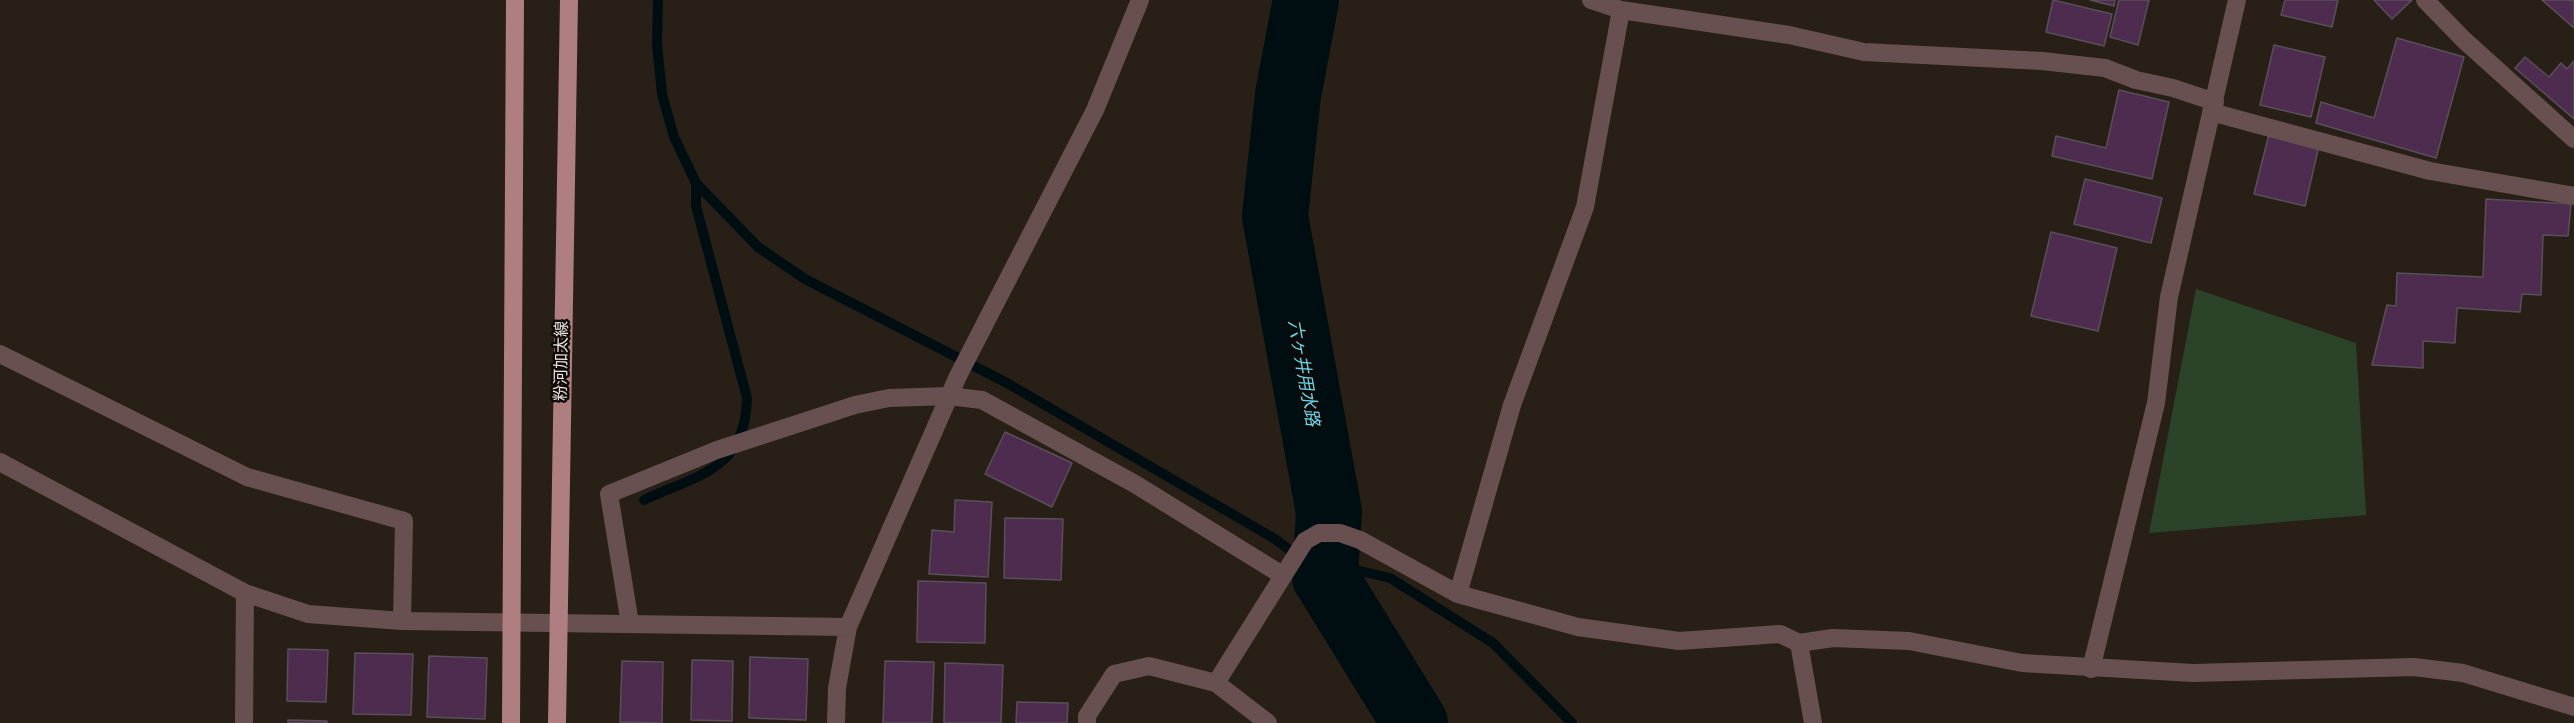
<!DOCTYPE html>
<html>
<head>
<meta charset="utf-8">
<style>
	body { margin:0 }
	canvas { display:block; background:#282016 }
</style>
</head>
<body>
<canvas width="2574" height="723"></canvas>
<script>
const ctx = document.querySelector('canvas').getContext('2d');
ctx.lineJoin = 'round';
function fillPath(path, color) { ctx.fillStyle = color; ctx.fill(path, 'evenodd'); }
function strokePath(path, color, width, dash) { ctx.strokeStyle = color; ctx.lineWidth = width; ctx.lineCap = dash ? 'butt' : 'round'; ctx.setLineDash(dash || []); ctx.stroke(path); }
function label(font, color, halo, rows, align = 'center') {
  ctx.font = font + ' Helvetica,"Noto Sans JP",sans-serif'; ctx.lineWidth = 5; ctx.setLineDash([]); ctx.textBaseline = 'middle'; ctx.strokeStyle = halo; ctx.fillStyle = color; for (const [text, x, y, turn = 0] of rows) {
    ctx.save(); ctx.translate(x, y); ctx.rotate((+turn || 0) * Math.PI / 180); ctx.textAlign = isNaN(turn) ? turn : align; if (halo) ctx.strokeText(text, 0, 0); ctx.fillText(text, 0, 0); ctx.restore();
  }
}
fillPath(new Path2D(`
	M2196,289L2356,343L2366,515L2149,533Z`), '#2b4329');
strokePath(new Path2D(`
	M658,0L657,44L662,94L674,137L696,183L758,247L805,279L1007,383L1275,539L1325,577
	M644,500C700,474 745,470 747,398L696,206V183
	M1326,563L1390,578L1493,643L1572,723`), '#000e12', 10);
strokePath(new Path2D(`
	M1306,0L1288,95L1275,216L1329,512L1325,577L1415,723`), '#000e12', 66);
const building = new Path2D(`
	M2053,0L2112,14L2104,46L2046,32Z
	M2090,0H2115L2114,6Z
	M2119,0H2149L2138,45L2110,37Z
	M2285,0H2338L2332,27L2281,15Z
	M2374,0H2412L2392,19Z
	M2542,0H2574V28Z
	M2397,38L2464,57L2436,158L2316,123L2321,102L2374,118Z
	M2274,45L2325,57L2311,117L2260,105Z
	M2525,57L2549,77L2561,63L2567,69L2574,61V119L2515,68Z
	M2119,90L2169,102L2152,179L2052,156L2056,136L2106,148Z
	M2269,134L2319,146L2305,206L2254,194Z
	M2085,179L2162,198L2151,243L2074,224Z
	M2486,199L2571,204L2568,236L2543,235L2541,295L2522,294L2520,312L2457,308L2455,343L2423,341V368L2372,365L2387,305L2396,306L2397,273L2483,277Z
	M2051,232L2117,248L2098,331L2031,316Z
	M1005,432L1072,463L1052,507L985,474Z
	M955,500L992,502L988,577L929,574L932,530L954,532Z
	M1005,518L1063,519L1061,580L1004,578Z
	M918,581L986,583L985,643L917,642Z
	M288,649L328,650L326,702L287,701Z
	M355,653L413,654L411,715L353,714Z
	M429,656L487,658L485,719L427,717Z
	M750,657L808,659L806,720L749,718Z
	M692,660L733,661L732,721L691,720Z
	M622,661L663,662L662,723L620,722Z
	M885,661L934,662L932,723H883Z
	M945,663L1003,665L1001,723H944Z
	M1017,702L1068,703L1067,723H1016Z
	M288,720L327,721V723H288Z`);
fillPath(building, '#4d2c4f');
strokePath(building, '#594f59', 1.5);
strokePath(new Path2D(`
	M1591,0L1621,10L1789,35L1864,52L2042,61L2105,68L2136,80L2173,88L2215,102
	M2425,0L2464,40L2574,139
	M2211,112L2430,171L2574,196
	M0,354L247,477L404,521L402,621
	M0,462L245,593L308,614L402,621L848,627
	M1458,594L1512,405L1585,207L1621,10
	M630,624L609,494L717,450L855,405L889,398L949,396L982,400L1135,484L1282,575
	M1799,643L1813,723
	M2091,669L2156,403L2169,297L2237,0
	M1216,683L1305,541L1319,533H1340L1360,540L1458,594L1578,627L1679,641L1780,634L1799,643L1833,638L1909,641L2022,663L2193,673L2414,667L2463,673L2574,707
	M244,723L245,593
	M836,723L837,688L848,627L958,376L1095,110L1140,0
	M1087,723V716L1114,674L1149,666L1216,683L1268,723`), '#685051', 18);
strokePath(new Path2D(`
	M511,723L515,0
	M557,723L569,0`), '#af7e81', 18);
label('16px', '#ece6e0', '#0e0a07', [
	["粉河加太線",562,361,-89]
]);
label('italic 18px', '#69d3e8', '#0e0a07', [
	["六ヶ井用水路",1303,373,80]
]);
</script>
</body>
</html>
